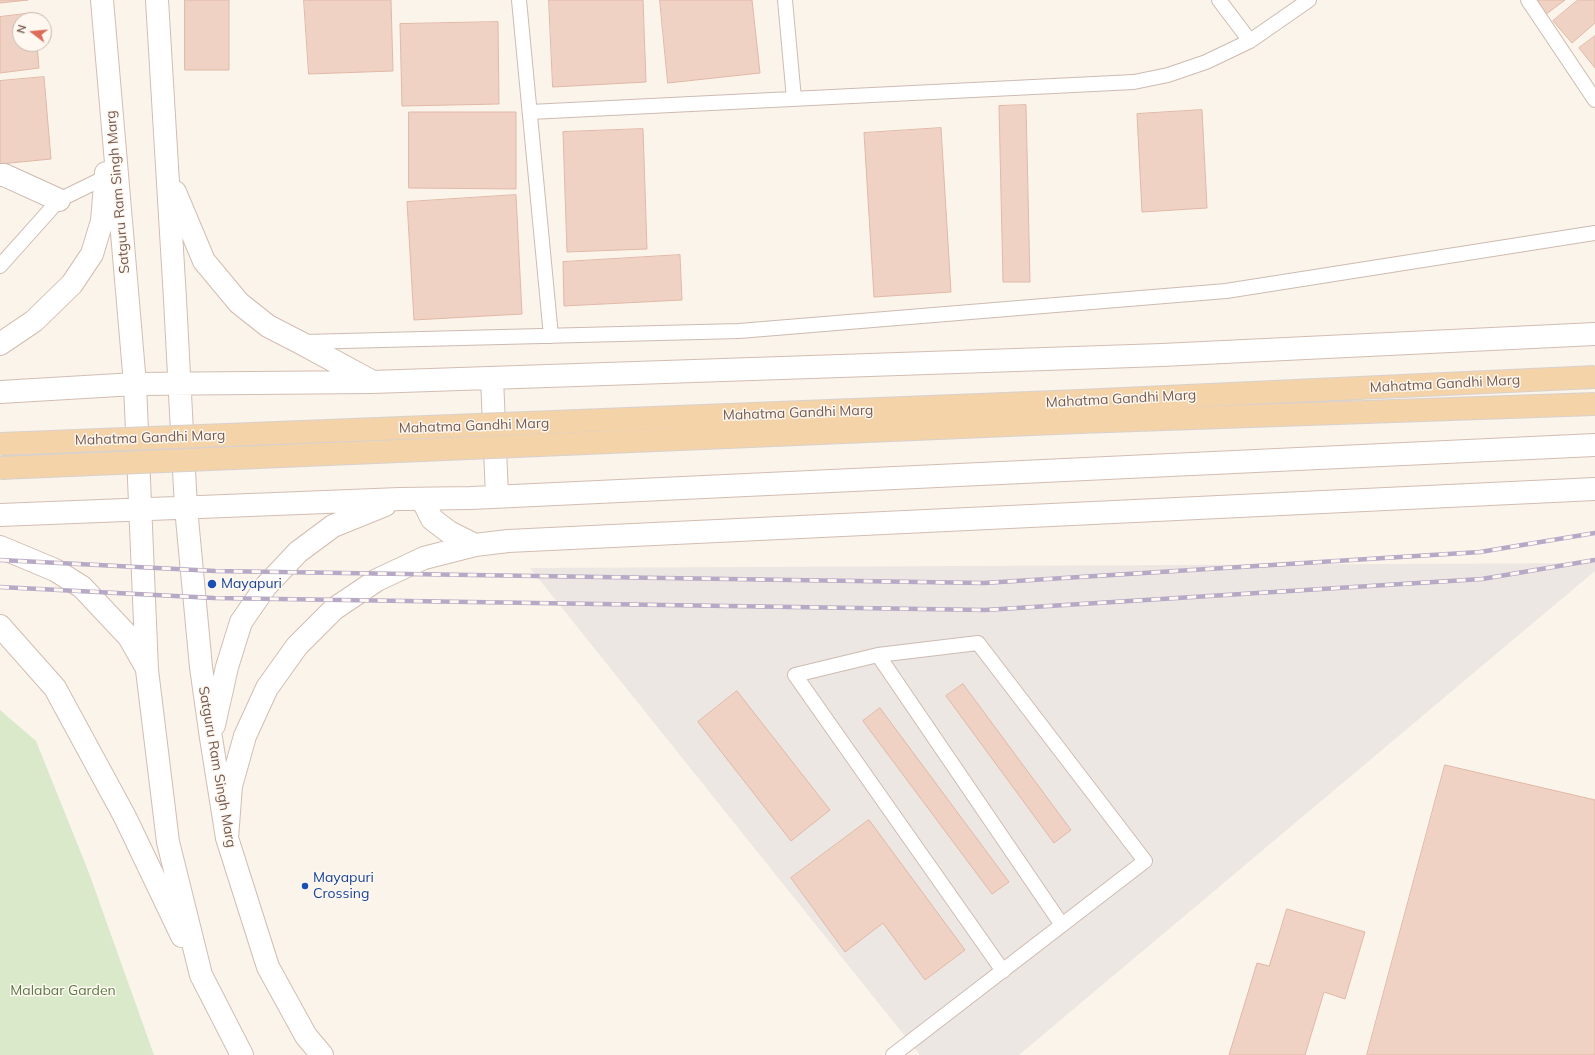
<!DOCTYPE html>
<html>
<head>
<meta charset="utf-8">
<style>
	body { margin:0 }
	#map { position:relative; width:1595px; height:1055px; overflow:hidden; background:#fbf4eb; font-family:Mulish,sans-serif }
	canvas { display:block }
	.north { position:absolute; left:12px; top:12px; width:40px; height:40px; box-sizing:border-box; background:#fef8f1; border:1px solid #c7b9b0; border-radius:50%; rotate:286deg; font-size:11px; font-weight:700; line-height:16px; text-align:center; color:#755a4f }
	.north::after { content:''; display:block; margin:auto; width:14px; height:18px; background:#dc6c59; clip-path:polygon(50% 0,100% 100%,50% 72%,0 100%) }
</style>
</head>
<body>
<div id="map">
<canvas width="1595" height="1055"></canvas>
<div class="north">N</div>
</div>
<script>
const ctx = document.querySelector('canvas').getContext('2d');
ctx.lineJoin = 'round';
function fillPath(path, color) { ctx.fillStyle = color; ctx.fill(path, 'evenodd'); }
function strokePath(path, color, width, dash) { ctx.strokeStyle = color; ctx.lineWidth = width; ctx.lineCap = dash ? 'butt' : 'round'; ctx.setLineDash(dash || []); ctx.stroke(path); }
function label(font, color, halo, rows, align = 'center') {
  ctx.font = font + ' Mulish,sans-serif'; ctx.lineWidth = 3; ctx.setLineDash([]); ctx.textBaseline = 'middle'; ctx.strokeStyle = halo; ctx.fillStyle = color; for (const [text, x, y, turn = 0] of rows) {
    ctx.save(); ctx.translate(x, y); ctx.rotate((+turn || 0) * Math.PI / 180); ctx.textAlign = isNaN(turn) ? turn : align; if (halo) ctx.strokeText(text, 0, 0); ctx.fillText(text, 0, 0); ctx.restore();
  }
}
fillPath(new Path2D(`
	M1595,563V571L1019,1055H920L530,568Z`), '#ede7e3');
fillPath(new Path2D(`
	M0,710L36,741L89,873L154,1055H0Z`), '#d9e9ca');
const building = new Path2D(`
	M0,0H28L0,3Z
	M185,0H229V70H185Z
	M304,0H391L393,71L309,74Z
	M549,0H643L646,82L553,87Z
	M660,0H752L760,73L668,83Z
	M1533,0H1565L1545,15Z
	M1578,0H1595V23L1572,43L1553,21Z
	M33,13L34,20H20V44H37L39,68L0,73V17Z
	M498,22L499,104L402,106L400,24Z
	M1595,36V68L1579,48Z
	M44,77L51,159L0,164V81Z
	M1026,105L1030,282H1003L999,106Z
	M1202,110L1207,208L1142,212L1137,114Z
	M409,112H516V189L409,188Z
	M941,128L951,292L874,297L864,133Z
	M643,129L647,249L567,252L563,132Z
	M516,195L522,314L414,320L407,202Z
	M680,255L682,300L564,306L563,262Z
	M963,684L1071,830L1054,843L946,696Z
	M737,691L830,810L791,841L698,722Z
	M880,708L1009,882L992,894L863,721Z
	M1445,765L1595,800V1055H1367Z
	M869,820L965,950L925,980L883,923L845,952L791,878Z
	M1287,909L1365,932L1345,999L1324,992L1305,1055H1229L1257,963L1269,966Z`);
fillPath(building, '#efd2c4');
strokePath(building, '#e1b8a6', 1);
const lane = new Path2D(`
	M519,0L551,336
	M785,0L794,99
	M1528,0L1595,100
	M1250,41L1309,0
	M530,112L1134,82L1168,75L1206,62L1250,41L1219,0
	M0,266L59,200L106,177
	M304,342L739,331L1226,291L1595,233
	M878,655L795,675L1003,971
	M893,1055L1145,861L978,643L878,655L1062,925`);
const street = new Path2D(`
	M0,175H4L59,200`);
const secondary = new Path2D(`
	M102,0L135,384L147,670L168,842L201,975L242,1055
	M157,0L175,299L186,508L201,667L211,738L227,838L268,967L306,1036L322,1055
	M175,192L204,261L239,303L268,326L301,343L371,381
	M0,344L34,321L72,284L92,254L102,221L106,173
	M492,378L497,496
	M0,392L135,384L372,382L1162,355L1595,334
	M422,499L432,519L449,532L475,545
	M0,515L400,499L471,498L1595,445
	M0,547L55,570L82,587L129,637L145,665
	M0,626L55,688L125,817L182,936
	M214,725L227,667L241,622L266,586L298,552L333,526L385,505
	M227,838L231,786L245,736L267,688L297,646L334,609L377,580L424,558L475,545L508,541L1595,489`);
strokePath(lane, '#cdbbb1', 16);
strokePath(street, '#cdbbb1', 24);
strokePath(secondary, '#d2bdb1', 24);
strokePath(lane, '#fff', 14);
strokePath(street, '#fff', 22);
strokePath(secondary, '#fff', 22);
const rail = new Path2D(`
	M0,560L215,571L984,583L1480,552L1595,533
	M0,587L214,598L985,610L1482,579L1595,560`);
strokePath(rail, '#b6a9c6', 4.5);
strokePath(rail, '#fef8f1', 3, [9]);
const primaryBridge = new Path2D(`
	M0,444L1080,401L1595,377
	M0,468L1079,422L1595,404`);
strokePath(primaryBridge, '#d8d1ce', 24, []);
strokePath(primaryBridge, '#f5d3a9', 22);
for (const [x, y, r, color] of [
	[212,584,5,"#1a4fb4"],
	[305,886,4,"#1a4fb4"]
]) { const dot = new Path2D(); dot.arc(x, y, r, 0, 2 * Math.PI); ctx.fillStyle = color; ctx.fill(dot); strokePath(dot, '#fef8f1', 1.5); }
label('14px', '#755a4f', '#fef8f1', [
	["Satguru Ram Singh Marg",118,192,-95],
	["Mahatma Gandhi Marg",1445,384,-3],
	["Mahatma Gandhi Marg",1121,399,-3],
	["Mahatma Gandhi Marg",798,413,-2],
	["Mahatma Gandhi Marg",474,426,-2],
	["Mahatma Gandhi Marg",150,438,-2],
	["Satguru Ram Singh Marg",217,767,80]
]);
label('14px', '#164399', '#fef8f1', [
	["Mayapuri",221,584],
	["Mayapuri",313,878],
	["Crossing",313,894]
], 'left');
label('14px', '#5b7a48', '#fef8f1', [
	["Malabar Garden",63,991]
]);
</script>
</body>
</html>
